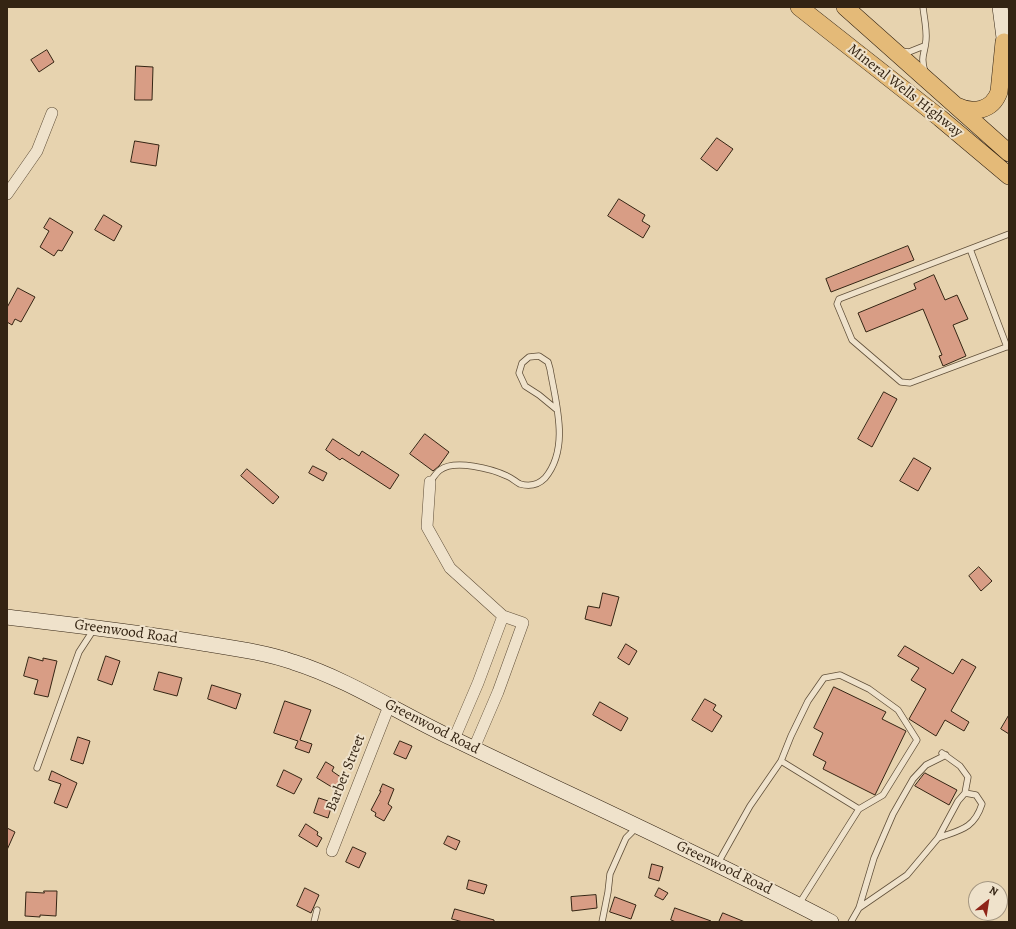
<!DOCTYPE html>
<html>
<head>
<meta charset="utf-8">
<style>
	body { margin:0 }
	#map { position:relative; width:1016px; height:929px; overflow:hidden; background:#e7d3af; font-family:Alegreya,serif }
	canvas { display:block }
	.frame { position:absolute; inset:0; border:8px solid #342413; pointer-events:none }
	.north { position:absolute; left:968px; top:881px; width:40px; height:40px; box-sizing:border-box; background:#efe2cb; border:1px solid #a49681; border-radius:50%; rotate:30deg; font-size:11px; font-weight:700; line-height:16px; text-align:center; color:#342413 }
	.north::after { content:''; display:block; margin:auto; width:14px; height:18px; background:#8f2418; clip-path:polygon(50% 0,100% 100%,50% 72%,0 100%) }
</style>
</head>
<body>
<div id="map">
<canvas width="1016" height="929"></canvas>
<div class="frame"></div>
<div class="north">N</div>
</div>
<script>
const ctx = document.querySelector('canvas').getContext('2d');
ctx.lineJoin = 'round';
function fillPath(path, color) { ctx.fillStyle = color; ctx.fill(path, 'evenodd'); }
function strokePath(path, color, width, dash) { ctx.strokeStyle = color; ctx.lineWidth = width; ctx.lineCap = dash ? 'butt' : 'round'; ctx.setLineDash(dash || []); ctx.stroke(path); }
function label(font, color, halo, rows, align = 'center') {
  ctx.font = font + ' Alegreya,serif'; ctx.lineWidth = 4; ctx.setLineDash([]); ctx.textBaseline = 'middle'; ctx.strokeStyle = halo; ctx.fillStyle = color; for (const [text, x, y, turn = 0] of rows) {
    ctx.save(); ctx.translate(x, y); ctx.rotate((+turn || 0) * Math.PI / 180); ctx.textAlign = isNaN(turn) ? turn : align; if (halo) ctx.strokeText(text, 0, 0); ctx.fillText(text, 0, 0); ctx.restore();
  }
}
const building = new Path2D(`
	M47,50L54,62L39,72L31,60Z
	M136,66L153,67L152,100H135Z
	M717,138L733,149L717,171L701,159Z
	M135,141L159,145L156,166L131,162Z
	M619,199L645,215L642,221L650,226L643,238L608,216Z
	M104,215L122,226L114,241L95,230Z
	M50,218L73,232L62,251L58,250L54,256L40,247L49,231L44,228Z
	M908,246L914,260L831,292L826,279Z
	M934,275L945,300L957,295L968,319L953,325L966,356L943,366L939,356L942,355L923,309L866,332L858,313L916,289L914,284Z
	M18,288L35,297L21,322L15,319L12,325L7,322V308Z
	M884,392L897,399L872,447L858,439Z
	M425,434L449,452L439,466L433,471L410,454Z
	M333,439L359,456L362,451L399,475L390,489L342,458L340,460L326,450Z
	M914,458L931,468L918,491L900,481Z
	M313,466L327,473L323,481L309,473Z
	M247,469L279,497L273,504L241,476Z
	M979,567L992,581L981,591L969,576Z
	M603,593L619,597L611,626L585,619L588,606L599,608Z
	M626,644L637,651L629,665L618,658Z
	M905,646L953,674L962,659L976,667L951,711L969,722L964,731L945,720L936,736L909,719L926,689L911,680L919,668L898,656Z
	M106,656L120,661L112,685L98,680Z
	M29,657L43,661V658L57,661L48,697L34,694L38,680L24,676Z
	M159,672L182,678L177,696L154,690Z
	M212,685L241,694L236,709L208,699Z
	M834,687L886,712L882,719L906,731L875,795L823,769L826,762L813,755L823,733L814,728Z
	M705,699L716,705L713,710L722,716L712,732L692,720Z
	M285,701L311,710L300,740L312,744L309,753L295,748L298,741L274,733Z
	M600,702L628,718L621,731L593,715Z
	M1009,715V734L1001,729Z
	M78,737L90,741L83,764L71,760Z
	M400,741L412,746L406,759L394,754Z
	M326,762L334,767L332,771L342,778L335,789L317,778Z
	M284,770L302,779L294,794L277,786Z
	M52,771L77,783L67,808L54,803L61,784L49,780Z
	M925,773L957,790L949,805L915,786Z
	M383,784L394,789L388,804L392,807L384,821L375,816L376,813L371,810L381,791H380Z
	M319,798L328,801L326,806L331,808L328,818L314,813Z
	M306,824L318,832L317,835L322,838L317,847L299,836Z
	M7,828L15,832L7,850Z
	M448,836L460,841L456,850L444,844Z
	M353,847L366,853L359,868L346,862Z
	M652,864L663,867L659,881L649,878Z
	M469,880L487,885L484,894L467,889Z
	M305,888L319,895L311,913L297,906Z
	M659,888L668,893L663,900L655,896Z
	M44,891H57L56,916L40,915V917L25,916L26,892L44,893Z
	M596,895L597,908L572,911L571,897Z
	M615,897L636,905L631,919L610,912Z
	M675,908L711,921V922H676L671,920Z
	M455,909L494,920V922H463L452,919Z
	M723,913L745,922H719Z`);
fillPath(building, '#d89d85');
strokePath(building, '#342413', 1);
const lane = new Path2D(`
	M923,7C924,17 927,29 926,40C925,54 920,56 925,72
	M901,51L909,52L924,46
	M1009,234L839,299L837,304L852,340L901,382L910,383L1009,346
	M970,249L1007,347
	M430,482C433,478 436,473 440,470C455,459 492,469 507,476C512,478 516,482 520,484C530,487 538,485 545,478C570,448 556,404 550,369L548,362L539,356L529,357L522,363L519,373L525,386L539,395L556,409
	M942,753L960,766L968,777L965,793
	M781,761L859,809
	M37,768L79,652L94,629
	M718,863L750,806L781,761L791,736L808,701L824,678L840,675L869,689L898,710L917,740L883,795L859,809L799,904
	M859,908L907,875L938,838L958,801L965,793L976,795L982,804C974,829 960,830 938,838
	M314,922L317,910
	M602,922L608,892L610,874L626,838L637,827
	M851,922L859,908L874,858L893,814L913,779L926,765L946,755`);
const street = new Path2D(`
	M7,194L37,151L52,113
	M430,482L427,527L450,568L503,616L523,623L498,692L474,748
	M454,739L478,683L503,616
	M332,851L389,706`);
const secondary = new Path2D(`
	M1000,7L1006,53
	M7,617C72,625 137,632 202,643C232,648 264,652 293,662C350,680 400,714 454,739C580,800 707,857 831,922`);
const primary = new Path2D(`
	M799,7L940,118L1009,176
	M845,7L1009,153
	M957,106C973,114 992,111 999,92L1004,42`);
strokePath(lane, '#61503a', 7);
strokePath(street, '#61503a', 12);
strokePath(secondary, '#342413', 16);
strokePath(primary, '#342413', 18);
strokePath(lane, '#efe2cb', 5.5);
strokePath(street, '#efe2cb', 11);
strokePath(secondary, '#efe2cb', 15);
strokePath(primary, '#e4ba78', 17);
label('15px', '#342413', '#efe2cb', [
	["Mineral Wells Highway",905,91,38],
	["Greenwood Road",126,632,8],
	["Greenwood Road",432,727,27],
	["Barber Street",346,773,-68],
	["Greenwood Road",724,868,26]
]);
</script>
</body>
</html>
